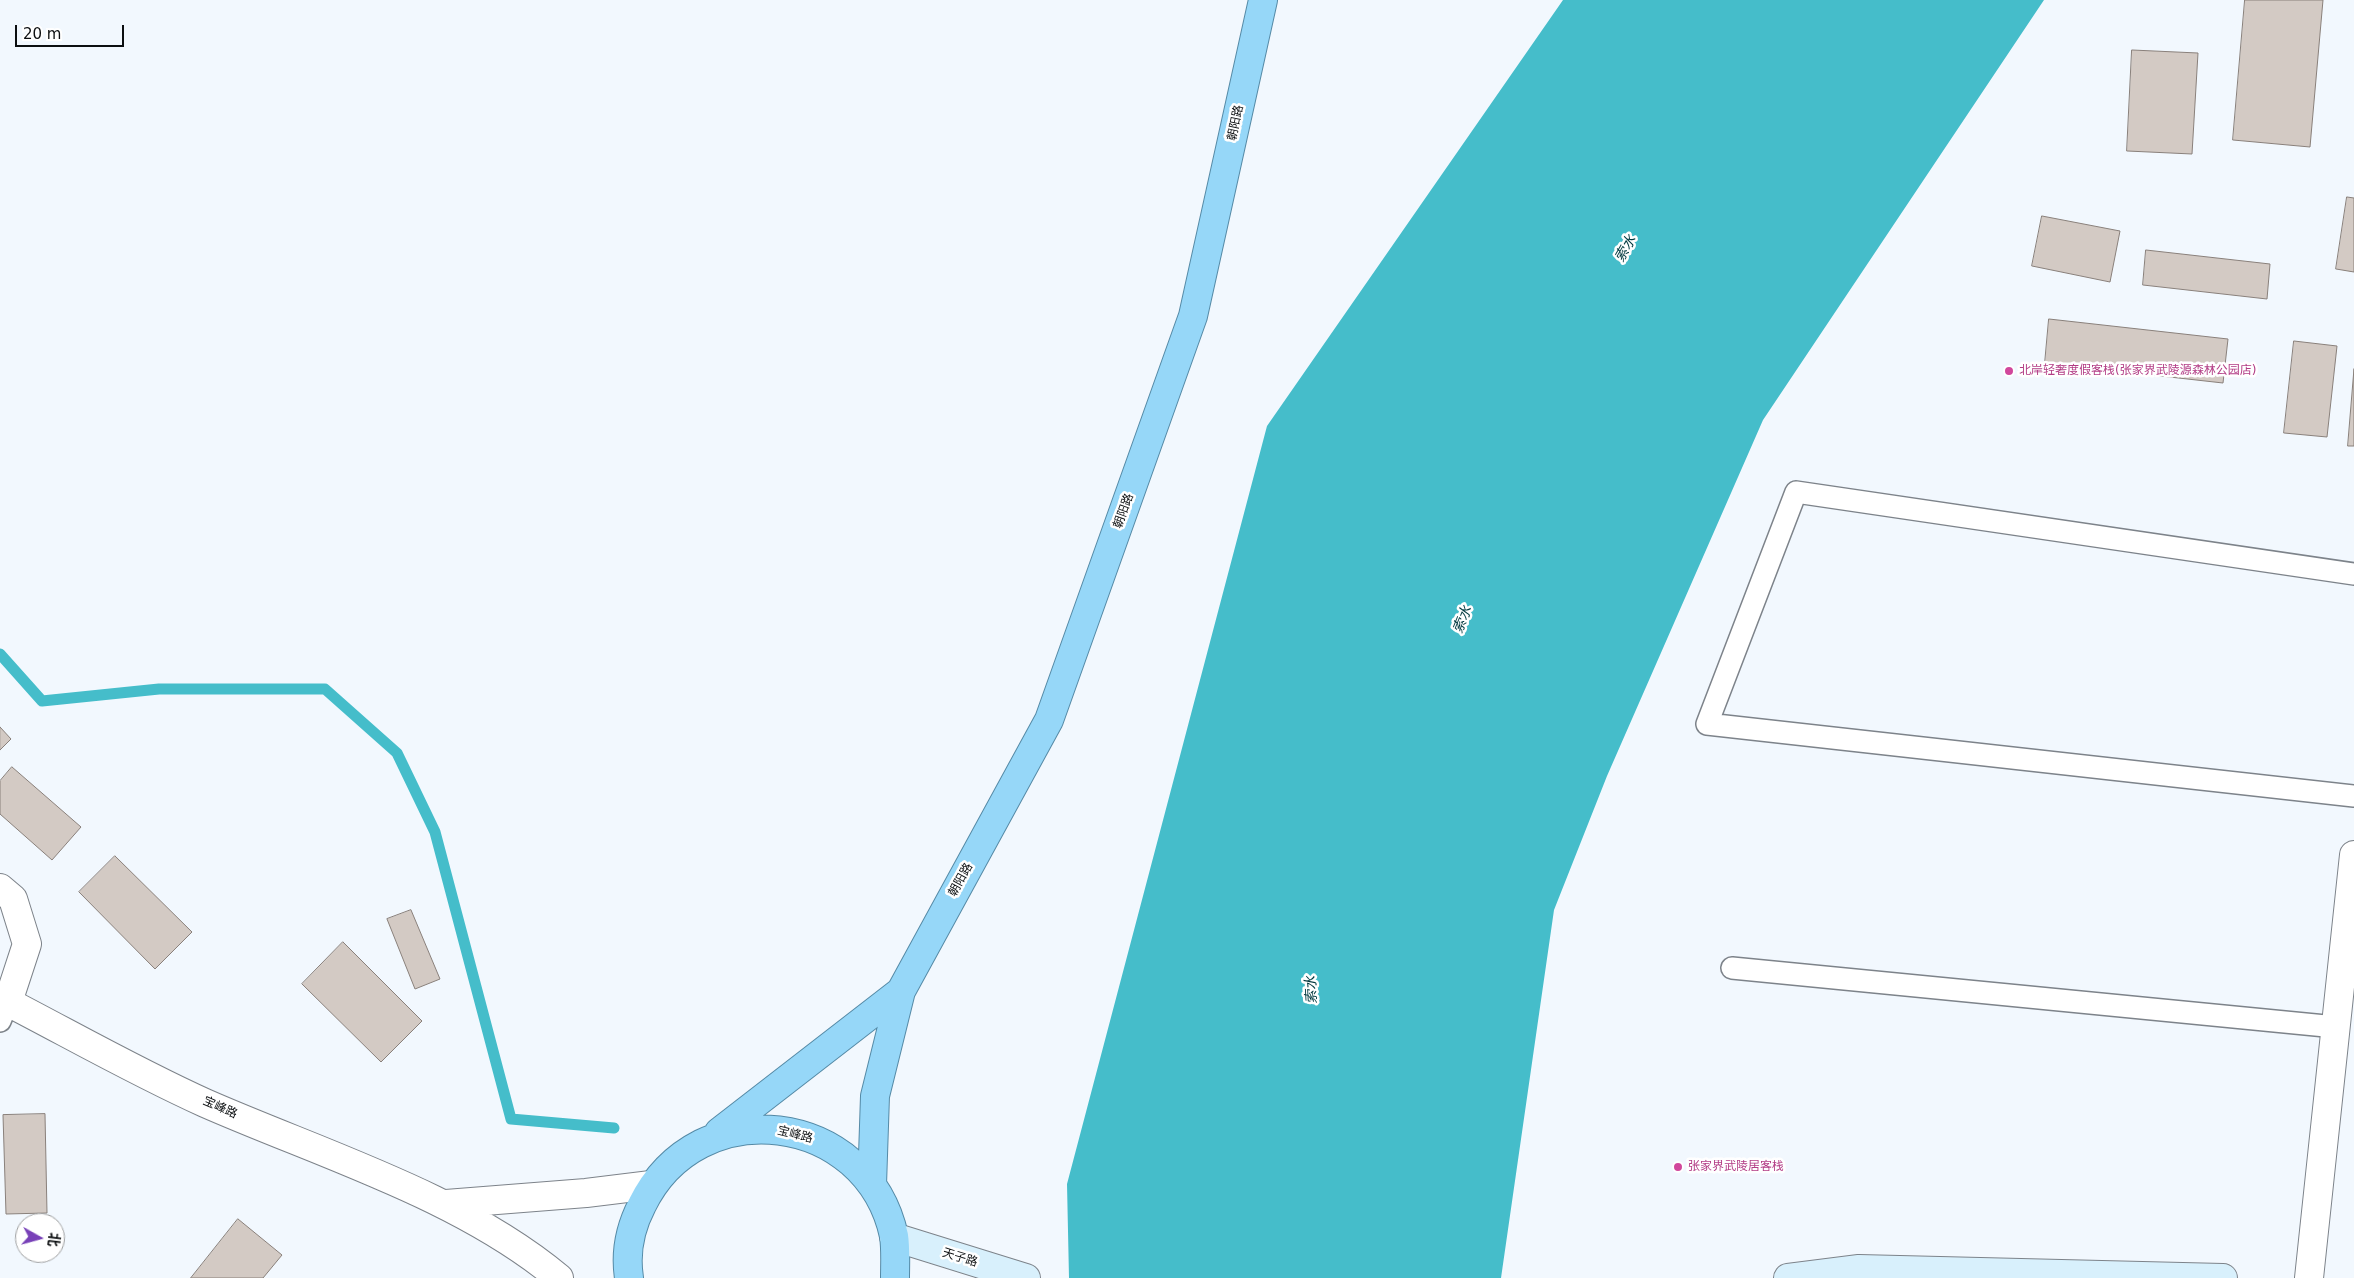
<!DOCTYPE html>
<html>
<head>
<meta charset="utf-8">
<style>
	body { margin:0 }
	#map { position:relative; width:2354px; height:1278px; overflow:hidden; background:#f2f8fe; font-family:"DejaVu Sans","Noto Sans SC",sans-serif }
	canvas { display:block }
	.north { position:absolute; left:15px; top:1213px; width:50px; height:50px; box-sizing:border-box; background:#fff; border:1px solid #9e9fa0; border-radius:50%; rotate:97deg; font-size:14px; font-weight:700; line-height:20px; text-align:center; color:#0c0f11 }
	.north::after { content:''; display:block; margin:auto; width:18px; height:22px; background:#7841b8; clip-path:polygon(50% 0,100% 100%,50% 72%,0 100%) }
	.scale { position:absolute; left:15px; top:25px; width:109px; height:22px; box-sizing:border-box; border:2px solid #0c0f11; border-top:0; padding-left:6px; font-size:15px; line-height:18px; white-space:nowrap; color:#0c0f11; -webkit-text-stroke:4px #fff; paint-order:stroke }
</style>
</head>
<body>
<div id="map">
<canvas width="2354" height="1278"></canvas>
<div class="north">北</div>
<div class="scale">20 m</div>
</div>
<script>
const ctx = document.querySelector('canvas').getContext('2d');
ctx.lineJoin = 'round';
function fillPath(path, color) { ctx.fillStyle = color; ctx.fill(path, 'evenodd'); }
function strokePath(path, color, width, dash) { ctx.strokeStyle = color; ctx.lineWidth = width; ctx.lineCap = dash ? 'butt' : 'round'; ctx.setLineDash(dash || []); ctx.stroke(path); }
function label(font, color, halo, rows, align = 'center') {
  ctx.font = font + ' "DejaVu Sans","Noto Sans SC",sans-serif'; ctx.lineWidth = 5; ctx.setLineDash([]); ctx.textBaseline = 'middle'; ctx.strokeStyle = halo; ctx.fillStyle = color; for (const [text, x, y, turn = 0] of rows) {
    ctx.save(); ctx.translate(x, y); ctx.rotate((+turn || 0) * Math.PI / 180); ctx.textAlign = isNaN(turn) ? turn : align; if (halo) ctx.strokeText(text, 0, 0); ctx.fillText(text, 0, 0); ctx.restore();
  }
}
fillPath(new Path2D(`
	M1563,0H2044L1763,420L1607,776L1554,910L1501,1278H1069L1067,1184L1267,426Z`), '#45bdca');
strokePath(new Path2D(`
	M0,654L42,701L159,689H325L397,753L435,832L511,1119L614,1128`), '#45bdca', 11);
const building = new Path2D(`
	M2245,0H2323L2310,147L2233,140Z
	M2132,50L2198,53L2192,154L2127,151Z
	M2347,197L2354,198V272L2336,269Z
	M2042,216L2120,231L2110,282L2032,266Z
	M2146,250L2270,264L2267,299L2143,285Z
	M2049,319L2228,339L2223,383L2045,363Z
	M2294,341L2337,346L2327,437L2284,433Z
	M2354,369V446H2348Z
	M0,727L11,739L0,750Z
	M12,767L81,827L52,860L0,814V781Z
	M115,856L192,932L155,969L79,892Z
	M411,910L440,979L415,989L387,919Z
	M343,942L422,1021L381,1062L302,984Z
	M45,1114L47,1213L6,1214L3,1115Z
	M238,1219L282,1255L263,1278H191Z`);
fillPath(building, '#d3cac4');
strokePath(building, '#89807b', 1);
const service = new Path2D(`
	M2354,574L1796,492L1707,724L2354,796
	M1732,968L2336,1027
	M0,1021L8,1002`);
const minor = new Path2D(`
	M0,888L13,899L27,944L8,1002
	M2309,1278L2354,855`);
const tertiary = new Path2D(`
	M0,998C68,1033 136,1072 205,1103C321,1154 461,1196 559,1278
	M446,1204L586,1193L651,1185`);
const secondary = new Path2D(`
	M894,1237L1026,1278
	M1788,1278L1859,1269L2223,1278`);
const trunk = new Path2D(`
	M719,1132L901,991
	M872,1185L875,1096L901,991L1049,720L1193,316L1263,0
	M629,1278C625,1252 630,1228 642,1205C698,1090 867,1111 894,1236C896,1249 895,1265 895,1278`);
strokePath(service, '#7d838a', 24);
strokePath(minor, '#7d838a', 30);
strokePath(tertiary, '#7d838a', 30);
strokePath(secondary, '#7d838a', 30);
strokePath(trunk, '#558aa6', 30);
strokePath(service, '#fff', 21);
strokePath(minor, '#fff', 28);
strokePath(tertiary, '#fff', 28);
strokePath(secondary, '#d8f0fc', 28);
strokePath(trunk, '#96d7f8', 28);
for (const [x, y, r, color] of [
	[2009,371,5,"#d1479c"],
	[1678,1167,5,"#d1479c"]
]) { const dot = new Path2D(); dot.arc(x, y, r, 0, 2 * Math.PI); ctx.fillStyle = color; ctx.fill(dot); strokePath(dot, '#fff', 2); }
label('12px', '#0c0f11', '#fff', [
	["朝阳路",1236,123,-78],
	["朝阳路",1124,511,-70],
	["朝阳路",961,880,-61],
	["宝峰路",220,1108,24],
	["宝峰路",795,1135,14],
	["天子路",960,1258,17]
]);
label('12px', '#b23c85', '#fff', [
	["北岸轻奢度假客栈(张家界武陵源森林公园店)",2019,371],
	["张家界武陵居客栈",1688,1167]
], 'left');
label('italic 14px', '#00383e', '#fff', [
	["索水",1626,249,-60],
	["索水",1463,620,-68],
	["索水",1312,990,-93]
]);
</script>
</body>
</html>
